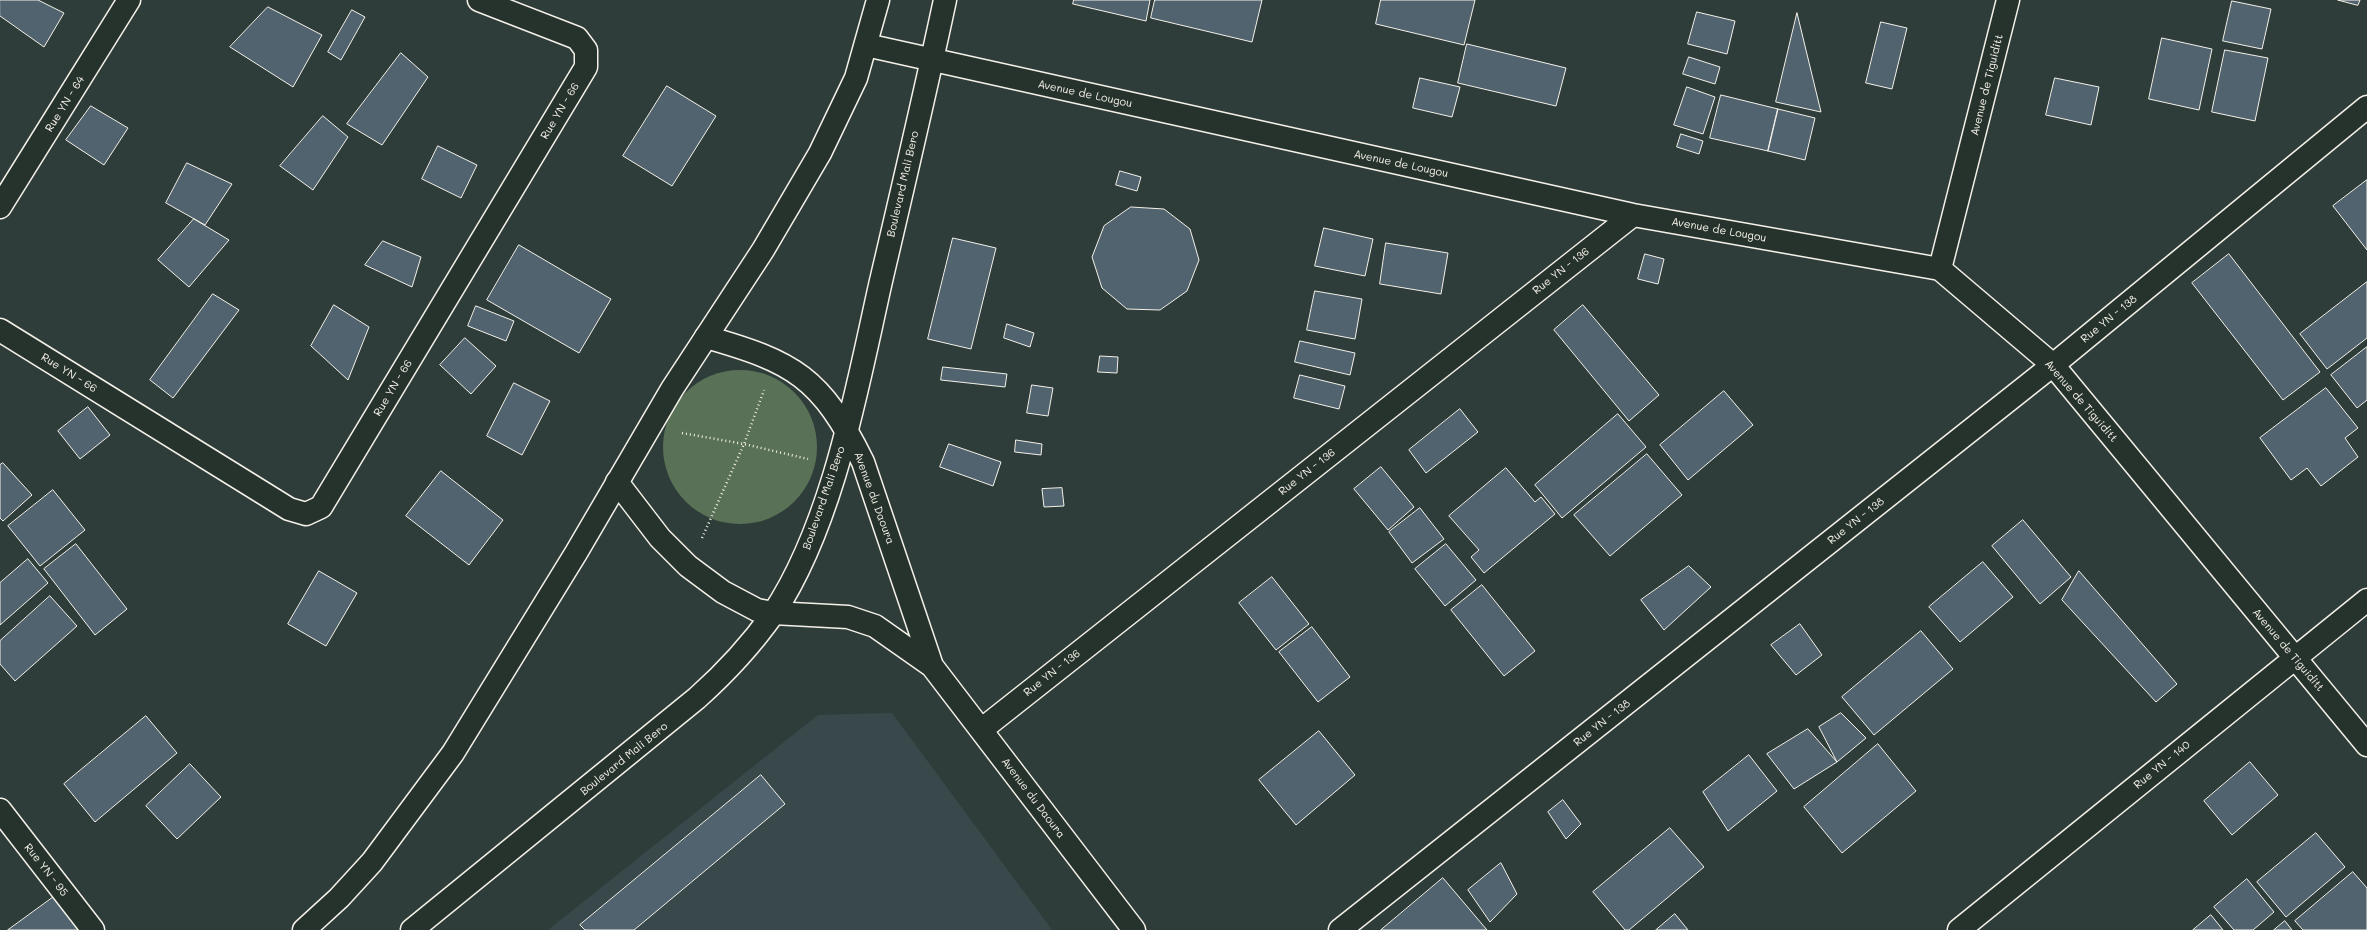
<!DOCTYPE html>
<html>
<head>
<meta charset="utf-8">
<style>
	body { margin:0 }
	canvas { display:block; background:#2f3d3a }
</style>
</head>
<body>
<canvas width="2367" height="930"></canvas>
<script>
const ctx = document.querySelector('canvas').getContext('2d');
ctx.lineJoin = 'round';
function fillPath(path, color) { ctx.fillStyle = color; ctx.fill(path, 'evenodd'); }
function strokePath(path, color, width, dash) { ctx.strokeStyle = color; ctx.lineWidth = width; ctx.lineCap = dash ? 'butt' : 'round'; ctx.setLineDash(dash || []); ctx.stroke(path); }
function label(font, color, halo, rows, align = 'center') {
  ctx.font = font + ' Mali,sans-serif'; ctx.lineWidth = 3.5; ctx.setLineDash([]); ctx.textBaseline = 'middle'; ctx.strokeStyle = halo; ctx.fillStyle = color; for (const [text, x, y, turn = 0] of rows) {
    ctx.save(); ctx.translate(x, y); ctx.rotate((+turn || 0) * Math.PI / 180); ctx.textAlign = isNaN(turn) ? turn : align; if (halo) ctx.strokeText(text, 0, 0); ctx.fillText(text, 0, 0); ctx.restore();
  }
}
fillPath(new Path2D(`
	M892,713L1052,930H548L818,715Z`), '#39484a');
fillPath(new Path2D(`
	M663 447a77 77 0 1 1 154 0a77 77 0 1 1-154 0Z`), '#587157');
const building = new Path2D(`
	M0,0H38L64,13L44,47L0,16Z
	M1074,0H1150L1146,21L1073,4Z
	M1155,0H1262L1252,42L1151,18Z
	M1381,0H1475L1464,45L1376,24Z
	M2338,0H2360L2358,5Z
	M2232,1L2271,9L2262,49L2223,41Z
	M268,7L322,35L293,87L230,47Z
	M352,10L365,17L341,60L328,52Z
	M1697,12L1735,21L1727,54L1688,44Z
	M1797,13L1821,112L1776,102Z
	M1881,22L1907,28L1892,89L1866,83Z
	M2162,38L2212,49L2199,110L2149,99Z
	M1467,44L1566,68L1556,106L1458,83Z
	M2225,50L2268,58L2255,121L2212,112Z
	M401,53L428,77L382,145L347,124Z
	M1689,57L1720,67L1715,84L1683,74Z
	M1420,78L1460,87L1452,117L1413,108Z
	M2055,78L2099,87L2091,125L2046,115Z
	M667,86L716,116L672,186L623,156Z
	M1687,87L1715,97L1703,134L1674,125Z
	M1721,95L1778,109L1768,151L1710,138Z
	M91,106L128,128L104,165L66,140Z
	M1778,109L1815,118L1805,160L1768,151Z
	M323,116L348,137L313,190L280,166Z
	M1681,134L1703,141L1699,154L1677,147Z
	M438,146L477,165L461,198L422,179Z
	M187,163L232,184L205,225L166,203Z
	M1120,171L1141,177L1137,191L1116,185Z
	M2367,180V250L2333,206Z
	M1131,207L1164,209L1190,229L1199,260L1187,291L1160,310L1127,309L1102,288L1092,257L1104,226Z
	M194,219L229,240L189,287L158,260Z
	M1324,228L1373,239L1365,276L1315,266Z
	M953,238L996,248L971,349L928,339Z
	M383,241L421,257L412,287L365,265Z
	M1386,243L1448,253L1441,294L1380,284Z
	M519,245L611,299L579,353L487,300Z
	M1645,254L1664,259L1658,284L1638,279Z
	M2229,254L2320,372L2283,400L2192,283Z
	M2367,282V338L2327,369L2300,334Z
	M1315,291L1362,299L1355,339L1307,330Z
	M213,294L239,310L173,398L150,380Z
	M334,305L369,327L348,380L311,346Z
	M1583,305L1659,395L1629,421L1554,330Z
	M476,306L514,321L506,341L468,326Z
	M1007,324L1034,333L1030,347L1004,338Z
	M465,338L496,366L471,394L440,365Z
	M1300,341L1355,353L1350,375L1295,362Z
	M2367,347V400L2357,408L2331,375Z
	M1100,356L1118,357L1117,373L1098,372Z
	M943,367L1007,374L1005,387L941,380Z
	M1300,375L1345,386L1339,409L1294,398Z
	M514,383L550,401L522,455L487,436Z
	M1032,385L1053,388L1048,416L1027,413Z
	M2326,388L2358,428L2345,438L2358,457L2321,486L2307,468L2291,480L2260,438Z
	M1724,391L1753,425L1688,480L1660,445Z
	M88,407L110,435L80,459L58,431Z
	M1460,409L1478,432L1426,473L1409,450Z
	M1618,414L1646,447L1562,518L1535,485Z
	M1016,440L1042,444L1041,455L1015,452Z
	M949,444L1001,462L993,486L940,467Z
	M1647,454L1682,495L1610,556L1574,515Z
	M3,463L32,495L3,521L0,518V465Z
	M1381,467L1414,507L1388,530L1354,489Z
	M1506,468L1535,502L1541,497L1555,514L1484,573L1471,557L1479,550L1449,516Z
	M441,471L503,520L469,565L406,516Z
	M1062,488L1064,506L1044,507L1042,489Z
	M53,490L85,530L40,566L8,526Z
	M1420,508L1444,539L1412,563L1389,532Z
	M2023,520L2071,577L2040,604L1992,546Z
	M76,544L127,609L95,635L44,569Z
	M1446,544L1476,580L1445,606L1415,569Z
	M28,559L48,583L0,625V583Z
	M1983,562L2013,597L1960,642L1929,607Z
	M1689,566L1711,587L1664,630L1641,600Z
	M319,571L357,593L326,646L288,624Z
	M2079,571L2177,684L2156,702L2062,600Z
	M1272,577L1309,624L1276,650L1239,603Z
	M1482,585L1535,651L1504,676L1451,610Z
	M50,596L77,626L15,681L0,664V641Z
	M1800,624L1822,655L1796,675L1771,645Z
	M1312,627L1350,677L1318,702L1279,652Z
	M1921,631L1953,669L1874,735L1842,697Z
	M1841,713L1866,738L1837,762L1819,727Z
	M146,716L177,753L95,822L64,784Z
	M1808,729L1837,762L1794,789L1767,754Z
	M1319,731L1355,775L1296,825L1259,780Z
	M1878,744L1916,791L1842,853L1804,807Z
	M1749,755L1777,791L1728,831L1703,792Z
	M2250,762L2278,795L2232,835L2204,801Z
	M190,764L221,797L177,839L146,806Z
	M761,775L785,804L634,930H585L580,925Z
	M1563,800L1581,824L1566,839L1548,812Z
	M1670,828L1704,867L1629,930H1625L1593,892Z
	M2316,833L2345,867L2286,917L2257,882Z
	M1501,863L1517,894L1490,922L1468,890Z
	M2353,872L2367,888V930H2303L2295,921Z
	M1443,878L1487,930H1381Z
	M2247,879L2274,912L2253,930H2234L2214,907Z
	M55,896L79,930H8Z
	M1675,914L1688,930H1656Z
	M2211,915L2223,930H2193Z
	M2285,921L2292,930H2274Z`);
fillPath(building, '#51636f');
strokePath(building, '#f4f1e8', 1);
const minor = new Path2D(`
	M2008,0L1940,269L2053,365L2367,745
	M866,45L1633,215L1940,269
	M0,207L129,0
	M0,330L289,509L306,514L321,507L586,67V50L577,38L479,0
	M706,337C794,362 821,377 863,462L932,666
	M617,482L660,538L688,566L723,592L757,610L773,613L848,617L875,626L932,666L1134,930
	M981,730L1633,215
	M0,810L93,930
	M1340,930L2053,365L2367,107
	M1959,930L2367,600`);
const major = new Path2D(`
	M304,930L339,898L372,862L453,753L576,553L672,389L763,250L820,153L856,78L878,0
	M412,930L697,698C725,673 751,645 773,614C834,522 857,387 881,281C903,187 925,94 945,0`);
strokePath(minor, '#f4f1e8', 25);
strokePath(major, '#f4f1e8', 25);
strokePath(new Path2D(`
	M682,433L744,444L808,459
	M702,538L744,444L764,390`), '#f4f1e8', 2.5, [1, 3]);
strokePath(minor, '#26332d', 22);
strokePath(major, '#26332d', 22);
label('11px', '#f4f1e8', '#26332d', [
	["Avenue de Tiguiditt",1987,85,-76],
	["Avenue de Lougou",1085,94,12],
	["Rue YN - 64",65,104,-58],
	["Rue YN - 66",560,111,-59],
	["Avenue de Lougou",1401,164,12],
	["Boulevard Mali Bero",903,184,-77],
	["Avenue de Lougou",1719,230,10],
	["Rue YN - 136",1561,271,-38],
	["Rue YN - 138",2109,319,-39],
	["Rue YN - 66",69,373,32],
	["Rue YN - 66",393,388,-59],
	["Avenue de Tiguiditt",2081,401,49],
	["Rue YN - 136",1307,472,-38],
	["Boulevard Mali Bero",824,498,-71],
	["Avenue du Daoura",874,498,70],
	["Rue YN - 138",1856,521,-38],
	["Avenue de Tiguiditt",2288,650,50],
	["Rue YN - 136",1052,673,-38],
	["Rue YN - 138",1602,723,-38],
	["Boulevard Mali Bero",624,759,-39],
	["Rue YN - 140",2162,765,-39],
	["Avenue du Daoura",1033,798,53],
	["Rue YN - 95",46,870,52]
]);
</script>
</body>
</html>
